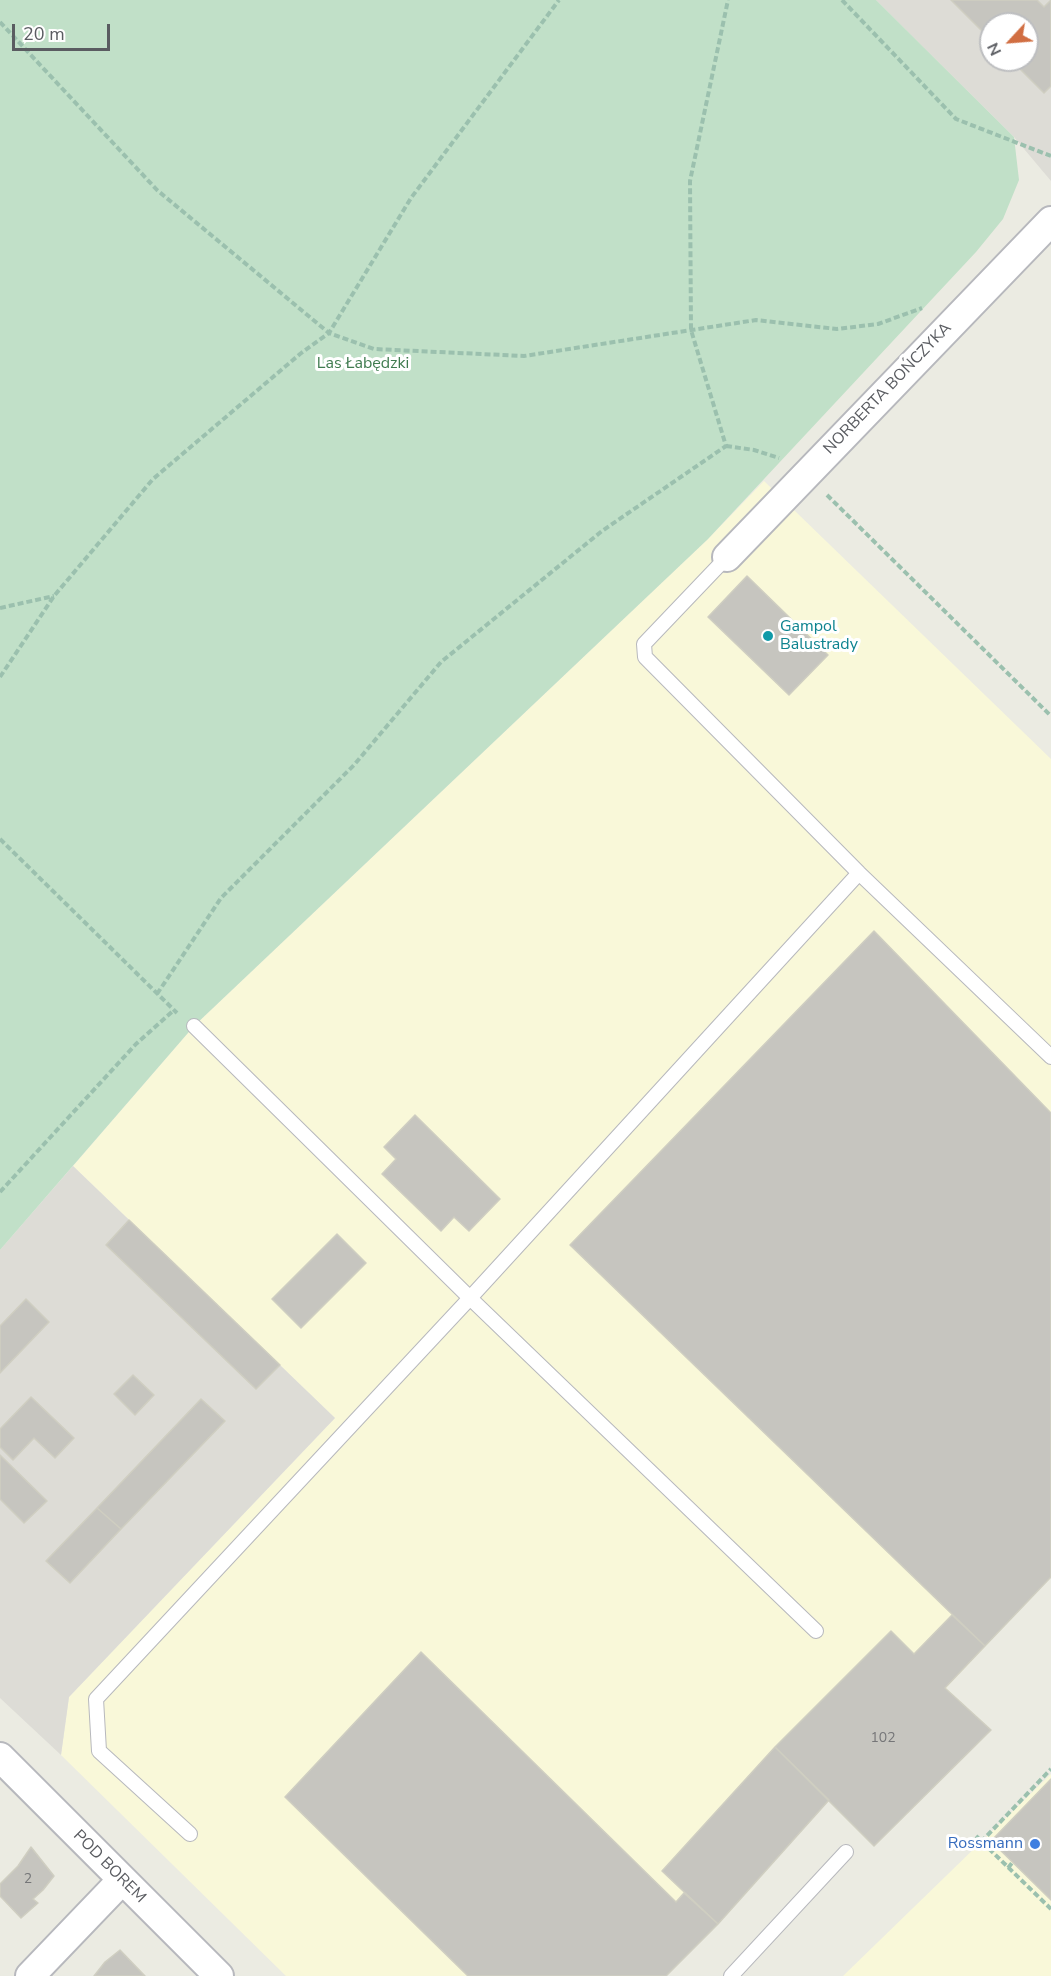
<!DOCTYPE html>
<html>
<head>
<meta charset="utf-8">
<style>
	body { margin:0 }
	#map { position:relative; width:1051px; height:1976px; overflow:hidden; background:#ebebe2; font-family:"Nunito Sans",sans-serif }
	canvas { display:block }
	.north { position:absolute; left:979px; top:12px; width:60px; height:60px; box-sizing:border-box; background:#fff; border:2px solid #bdbec0; border-radius:50%; rotate:244deg; font-size:16px; font-weight:700; line-height:24px; text-align:center; color:#5a5c61 }
	.north::after { content:''; display:block; margin:auto; width:21px; height:27px; background:#d16e42; clip-path:polygon(50% 0,100% 100%,50% 72%,0 100%) }
	.scale { position:absolute; left:12px; top:24px; width:98px; height:27px; box-sizing:border-box; border:3px solid #5a5c61; border-top:0; padding-left:8px; font-size:18px; line-height:21px; white-space:nowrap; color:#5a5c61; -webkit-text-stroke:4px #fff; paint-order:stroke }
</style>
</head>
<body>
<div id="map">
<canvas width="1051" height="1976"></canvas>
<div class="north">N</div>
<div class="scale">20 m</div>
</div>
<script>
const ctx = document.querySelector('canvas').getContext('2d');
ctx.lineJoin = 'round';
function fillPath(path, color) { ctx.fillStyle = color; ctx.fill(path, 'evenodd'); }
function strokePath(path, color, width, dash) { ctx.strokeStyle = color; ctx.lineWidth = width; ctx.lineCap = dash ? 'butt' : 'round'; ctx.setLineDash(dash || []); ctx.stroke(path); }
function label(font, color, halo, rows, align = 'center') {
  ctx.font = font + ' "Nunito Sans",sans-serif'; ctx.lineWidth = 6; ctx.setLineDash([]); ctx.textBaseline = 'middle'; ctx.strokeStyle = halo; ctx.fillStyle = color; for (const [text, x, y, turn = 0] of rows) {
    ctx.save(); ctx.translate(x, y); ctx.rotate((+turn || 0) * Math.PI / 180); ctx.textAlign = isNaN(turn) ? turn : align; if (halo) ctx.strokeText(text, 0, 0); ctx.fillText(text, 0, 0); ctx.restore();
  }
}
fillPath(new Path2D(`
	M764,481L1051,759V1577L946,1688L991,1730L874,1846L829,1800L718,1924L663,1976H286L61,1755L69,1697L335,1418L73,1166L194,1026L708,539Z
	M1051,1774V1976H843Z`), '#f9f8d9');
fillPath(new Path2D(`
	M876,0H1051V181L1014,137ZM991,24H1027V60H991Z
	M73,1166L335,1418L69,1697L61,1755L0,1698V1250Z`), '#dddcd6');
fillPath(new Path2D(`
	M0,0H876L1014,137L1019,180L1003,219L976,252L708,539L194,1026L0,1250Z`), '#c1e0c8');
const building = new Path2D(`
	M951,0H1037L1044,7L1051,0V86L1044,93L1011,60H1027V24H991V40Z
	M747,576L828,655L789,695L708,617Z
	M874,931L1051,1113V1577L985,1646L570,1245Z
	M415,1115L500,1199L469,1231L454,1217L441,1231L382,1174L396,1159L384,1147Z
	M129,1220L280,1365L256,1389L106,1245Z
	M337,1234L366,1263L301,1328L272,1299Z
	M26,1299L49,1322L0,1373V1326Z
	M133,1375L154,1395L135,1415L114,1394Z
	M31,1397L74,1438L55,1458L34,1438L13,1460L0,1447V1429Z
	M201,1399L225,1421L121,1529L97,1508Z
	M0,1455L47,1501L24,1523L0,1499Z
	M97,1508L121,1529L70,1583L46,1561Z
	M952,1615L985,1646L945,1688L991,1730L874,1846L775,1747L891,1631L914,1654Z
	M421,1652L676,1902L684,1893L718,1924L666,1976H468L285,1797Z
	M775,1747L829,1800L718,1924L662,1871Z
	M1051,1779V1900L991,1841Z
	M31,1847L54,1876L43,1890L33,1899L38,1903L21,1918L0,1896V1884L18,1866Z
	M120,1950L145,1976H94L105,1962Z`);
fillPath(building, '#c6c5bf');
strokePath(building, '#cfcec1', 1.5);
const service = new Path2D(`
	M727,557L644,644L645,657L859,873L1051,1057
	M194,1026L470,1298L859,873
	M190,1834L99,1751L96,1699L470,1298L816,1631
	M731,1976L846,1852`);
const minor = new Path2D(`
	M727,557L1051,221
	M0,1757L219,1976
	M30,1976L122,1880`);
strokePath(service, '#b7b8bd', 16);
strokePath(minor, '#b7b8bd', 32);
strokePath(new Path2D(`
	M842,0L956,119L1051,156
	M0,22L157,190L329,333L374,349L524,356L756,320L837,329L878,324L922,308
	M726,446L754,450L779,458
	M827,495L1051,716
	M0,608L54,596
	M0,677L54,596L153,479L300,354L329,333L411,198L559,0
	M0,839L177,1013
	M157,994L221,898L354,765L441,662L602,531L726,446L691,330L690,181L728,0
	M0,1192L136,1044L174,1010
	M976,1836L1051,1909
	M981,1842L1051,1769
	M1008,1868L1012,1863`), '#9bc0ae', 4, [6, 3]);
strokePath(service, '#fff', 14);
strokePath(minor, '#fff', 28);
for (const [x, y, r, color] of [
	[768,636,6,"#0f9aa8"],
	[1035,1844,6,"#3f7fe0"]
]) { const dot = new Path2D(); dot.arc(x, y, r, 0, 2 * Math.PI); ctx.fillStyle = color; ctx.fill(dot); strokePath(dot, '#fff', 2); }
label('14px', '#757678', null, [
	["102",883,1739],
	["2",28,1880]
]);
label('16px', '#3f7b4f', '#fff', [
	["Las Łabędzki",363,364]
]);
label('16px', '#5a5c61', '#fff', [
	["NORBERTA BOŃCZYKA",888,389,-46],
	["POD BOREM",109,1867,45]
]);
label('16px', '#0d838f', '#fff', [
	["Gampol",780,627],
	["Balustrady",780,645]
], 'left');
label('16px', '#366cbe', '#fff', [
	["Rossmann",1023,1844]
], 'right');
</script>
</body>
</html>
